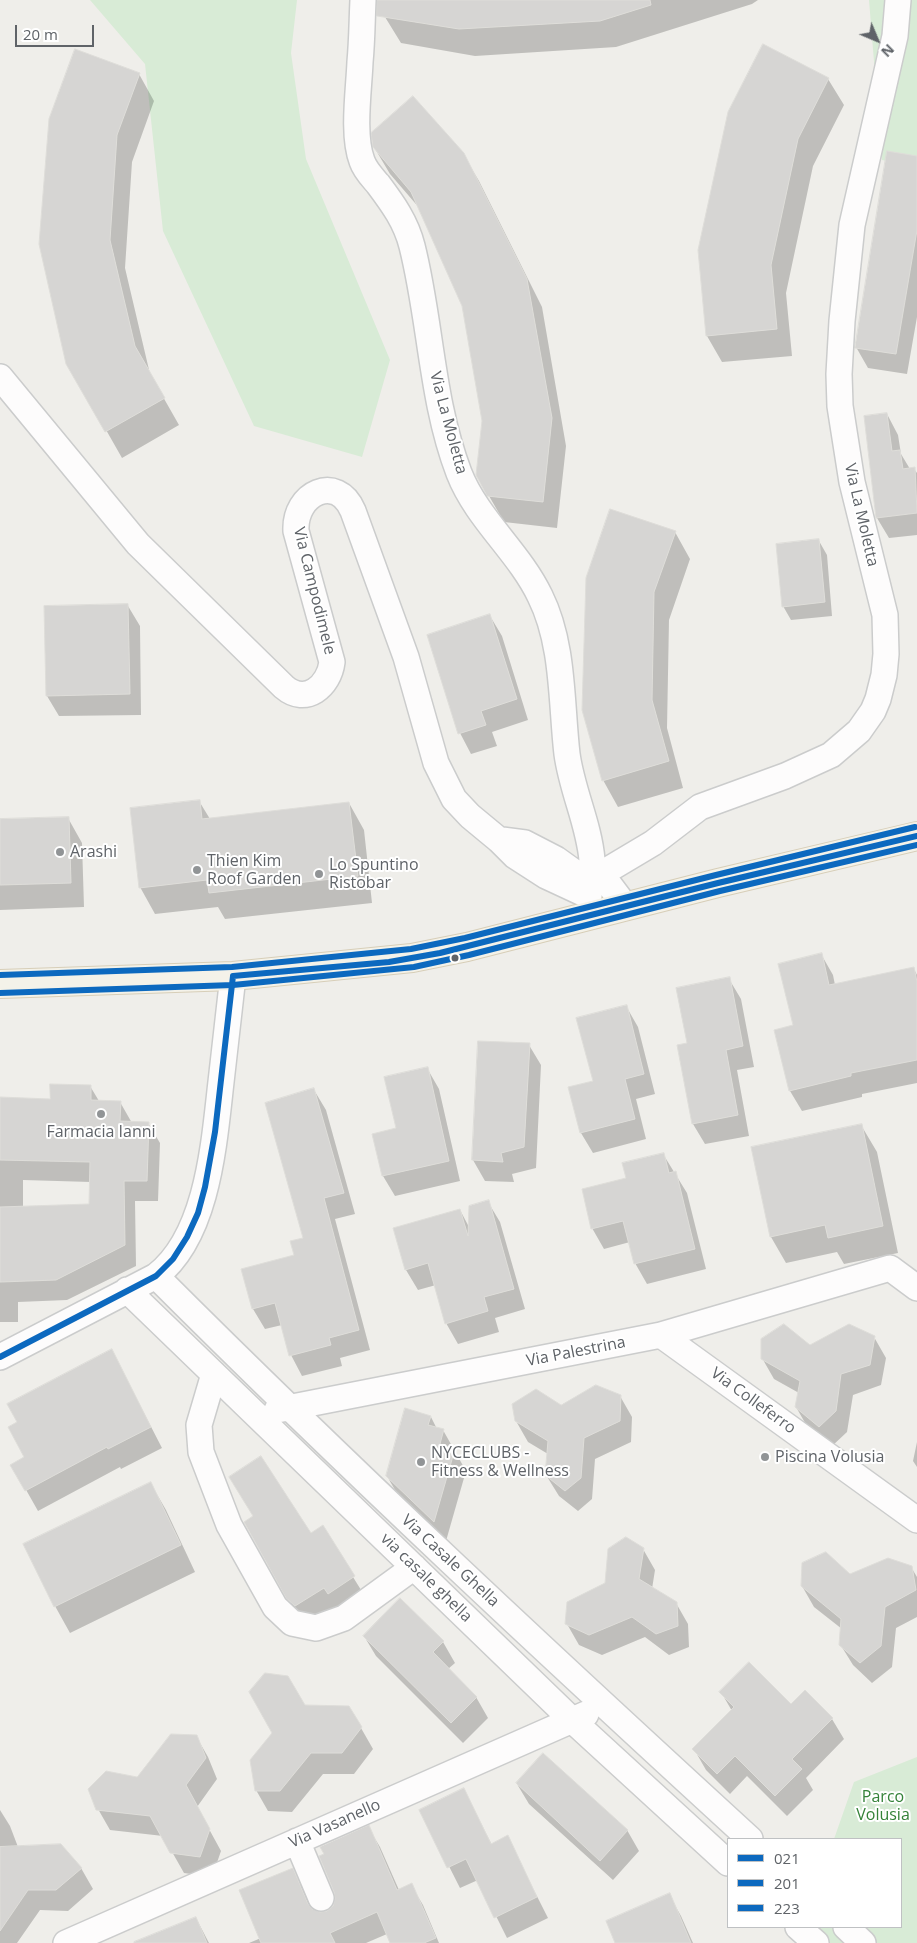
<!DOCTYPE html>
<html>
<head>
<meta charset="utf-8">
<style>
	body { margin:0 }
	#map { position:relative; width:917px; height:1943px; overflow:hidden; background:#efeeea; font-family:"Open Sans",sans-serif }
	canvas { display:block }
	.legend { position:absolute; left:727px; top:1838px; width:175px; height:90px; box-sizing:border-box; background:#fff; border:1px solid #bfc1c3; margin:0; padding:6px 9px; list-style:none; font-size:15px; color:#5f6368 }
	.legend li { display:flex; align-items:center; gap:10px; height:25px }
	.legend b { width:25px; border:1px solid #bfc1c3 }
	.north { position:absolute; left:852px; top:15px; width:50px; height:50px; -webkit-text-stroke:4px #fff; paint-order:stroke; rotate:135deg; font-size:14px; font-weight:700; line-height:20px; text-align:center; color:#5f6368 }
	.north::after { content:''; display:block; margin:auto; width:18px; height:22px; background:#5f6368; clip-path:polygon(50% 0,100% 100%,50% 72%,0 100%) }
	.scale { position:absolute; left:15px; top:25px; width:79px; height:22px; box-sizing:border-box; border:2px solid #5f6368; border-top:0; padding-left:6px; font-size:15px; line-height:18px; white-space:nowrap; color:#5f6368; -webkit-text-stroke:4px #fff; paint-order:stroke }
</style>
</head>
<body>
<div id="map">
<canvas width="917" height="1943"></canvas>
<ul class="legend">
<li><b style="height:6px;background:#0c69bf"></b>021</li>
<li><b style="height:6px;background:#0c69bf"></b>201</li>
<li><b style="height:6px;background:#0c69bf"></b>223</li>
</ul>
<div class="north">N</div>
<div class="scale">20 m</div>
</div>
<script>
const ctx = document.querySelector('canvas').getContext('2d');
ctx.lineJoin = 'round';
function fillPath(path, color) { ctx.fillStyle = color; ctx.fill(path, 'evenodd'); }
function strokePath(path, color, width, dash) { ctx.strokeStyle = color; ctx.lineWidth = width; ctx.lineCap = dash ? 'butt' : 'round'; ctx.setLineDash(dash || []); ctx.stroke(path); }
function label(font, color, halo, rows, align = 'center') {
  ctx.font = font + ' "Open Sans",sans-serif'; ctx.lineWidth = 4; ctx.setLineDash([]); ctx.textBaseline = 'middle'; ctx.strokeStyle = halo; ctx.fillStyle = color; for (const [text, x, y, turn = 0] of rows) {
    ctx.save(); ctx.translate(x, y); ctx.rotate((+turn || 0) * Math.PI / 180); ctx.textAlign = isNaN(turn) ? turn : align; if (halo) ctx.strokeText(text, 0, 0); ctx.fillText(text, 0, 0); ctx.restore();
  }
}
fillPath(new Path2D(`
	M90,0H297L291,53L306,159L390,360L362,457L254,426L163,231L145,64Z
	M869,0H917V166L882,160Z
	M917,1757V1943H796L802,1927H901V1839H834L854,1782Z`), '#d8ebd6');
fillPath(new Path2D(`
	M388,0H758L752,4L616,47L475,56L401,43L385,17Z
	M139,74L154,101L132,162L125,268L150,374L179,425L122,458L68,363L40,244Z
	M828,79L844,105L813,166L786,293L792,356L722,362L707,336L699,250Z
	M374,147L463,154L479,181L542,307L566,446L557,528L504,522L477,475L483,421L463,305L421,210L390,174Z
	M917,157V317L907,374L868,368L856,347Z
	M887,414L898,435L901,454L910,469H914L917,473V535L889,538L877,518Z
	M675,532L690,559L669,620L667,728L683,788L618,807L603,780L583,710Z
	M819,541L827,555L832,616L791,620L783,606Z
	M128,606L140,626L141,715L59,716L47,696Z
	M490,616L502,636L528,720L492,732L497,746L471,754L460,733Z
	M199,801L210,819L349,803L364,830L372,903L225,919L218,907L155,914L140,887Z
	M68,818L82,843L84,907L0,910V820Z
	M821,954L833,975L835,985L914,969L917,975V1083L862,1094V1097L802,1111L790,1091L794,1026Z
	M729,979L741,999L754,1067L737,1070L749,1136L705,1144L693,1124L678,1046L688,1044Z
	M626,1006L638,1027L655,1094L636,1099L646,1139L593,1153L581,1133L594,1082Z
	M529,1045L541,1065L536,1168L512,1174L514,1182L485,1181L473,1160Z
	M427,1068L439,1089L460,1181L395,1196L383,1176L374,1135L397,1129Z
	M90,1086L99,1101L120,1102L132,1123H148L160,1143L158,1201H135L136,1266L67,1300L18,1302V1322H0V1098L51,1100ZM23,1180L91,1182L90,1205L23,1207Z
	M314,1090L326,1110L355,1214L335,1219L370,1350L340,1358L342,1366L302,1376L291,1355L282,1325L265,1329L253,1309L296,1256L305,1239Z
	M861,1125L877,1152L898,1253L844,1264L837,1252L786,1263L771,1237Z
	M663,1154L687,1193L706,1269L647,1284L635,1263L630,1242L604,1249L592,1228L628,1179Z
	M488,1202L500,1222L525,1309L495,1318L499,1332L458,1344L446,1323L436,1285L418,1290L406,1270L460,1210L469,1227Z
	M874,1337L886,1358L881,1385L853,1395L847,1432L831,1447L808,1428L796,1407L799,1393L774,1379L762,1358L810,1347Z
	M112,1351L162,1448L121,1469L120,1467L38,1511L12,1465L26,1458L19,1423Z
	M620,1396L632,1417L631,1442L595,1459L592,1499L578,1511L559,1496L546,1475L548,1454L528,1442L516,1421L561,1406Z
	M431,1417L437,1429L443,1430L466,1471L446,1541L399,1497L387,1476Z
	M917,1442V1467L913,1461Z
	M151,1484L166,1510L195,1572L70,1633L55,1606Z
	M254,1517L310,1534L322,1527L366,1598L307,1626L300,1619L246,1523Z
	M643,1549L655,1570L652,1589L676,1603L688,1624L689,1647L669,1655L645,1637L602,1655L579,1645L567,1624Z
	M911,1567L917,1577V1617L896,1628L892,1667L872,1683L853,1665L840,1644L842,1629L814,1607L802,1586L849,1576Z
	M400,1600L443,1642L455,1663L448,1669L476,1697L488,1718L463,1743L376,1656L364,1636Z
	M721,1692L791,1705L832,1719L844,1739L806,1778L813,1790L787,1816L747,1776L730,1794L706,1770L694,1749L732,1711Z
	M305,1707H349L373,1749L354,1774H323L292,1812L268,1811L256,1790L274,1734Z
	M196,1736L208,1757L217,1779L197,1807L221,1851L212,1877L184,1873L163,1836L110,1830L98,1809L137,1778Z
	M517,1784L627,1830L639,1851L613,1880L529,1804Z
	M464,1790L492,1845L507,1837L548,1918L507,1938L478,1880L460,1888L421,1811Z
	M0,1810L10,1826L18,1847L81,1868L93,1889L68,1911L40,1910L17,1943H0Z
	M368,1827L380,1847L399,1890L411,1885L423,1905L439,1943H391L387,1934L366,1943H249L261,1938L292,1869L304,1890L313,1911L320,1914L328,1912L334,1907Z
	M669,1895L681,1916L693,1943H617Z
	M196,1918L209,1943H149Z`), '#0003');
const building = new Path2D(`
	M377,0H650L651,5L600,21L459,29L377,16Z
	M763,44L829,78L798,139L771,265L777,329L706,336L698,250L728,112Z
	M75,49L140,73L117,135L110,240L135,346L165,398L105,432L66,364L39,244L49,119Z
	M413,96L464,153L527,279L552,418L543,502L487,496L476,475L482,421L462,306L411,192L373,147L371,133Z
	M887,151L917,156V230L896,354L855,348Z
	M887,413L892,451L900,450L903,469L915,467L917,513L876,518L864,416Z
	M610,509L676,531L654,592L652,700L669,761L602,781L582,710L586,578Z
	M819,539L825,602L782,607L776,544Z
	M128,604L130,694L46,696L44,606Z
	M490,614L517,699L481,711L486,725L458,734L427,635Z
	M200,800L202,819L349,802L358,876L209,893L207,880L139,888L130,808Z
	M69,817L71,883L0,885V819Z
	M822,953L829,985L914,967L917,982V1060L851,1073V1076L789,1091L774,1030L793,1025L778,964Z
	M730,977L743,1046L726,1050L738,1115L692,1124L677,1045L687,1043L676,988Z
	M627,1005L644,1074L625,1079L635,1119L580,1133L568,1087L593,1081L576,1018Z
	M478,1041L530,1043L524,1147L501,1153L503,1162L472,1160Z
	M428,1067L449,1161L382,1176L372,1134L396,1128L384,1077Z
	M50,1084L91,1085V1100L121,1101L120,1121L149,1122L147,1181H124L125,1245L56,1280L0,1282V1207L89,1204L90,1162L0,1160V1097L50,1099Z
	M314,1088L344,1193L324,1198L359,1330L329,1338L331,1345L289,1356L275,1303L252,1309L241,1269L294,1255L290,1241L303,1238L265,1103Z
	M862,1124L883,1226L828,1238L825,1225L770,1237L751,1147Z
	M664,1153L669,1173L676,1171L695,1249L634,1264L623,1221L591,1229L582,1189L626,1178L622,1163Z
	M489,1200L514,1289L484,1297L488,1311L445,1324L428,1263L405,1270L393,1228L460,1209L468,1236L469,1206Z
	M784,1324L810,1345L849,1324L875,1336L870,1365L841,1374L836,1411L819,1427L795,1407L800,1381L761,1359V1339Z
	M112,1349L151,1427L108,1449L107,1447L25,1491L10,1465L24,1457L8,1427L17,1422L7,1404Z
	M596,1385L621,1395L620,1421L584,1438L581,1478L565,1491L545,1475L548,1441L515,1421L512,1404L536,1389L561,1405Z
	M405,1408L431,1416L428,1425L444,1429L440,1444L455,1449L434,1522L386,1476Z
	M261,1456L311,1533L323,1525L355,1576L328,1594L324,1588L295,1606L286,1598L244,1522L253,1516L229,1477Z
	M151,1482L181,1545L54,1607L23,1544Z
	M626,1537L644,1548L639,1579L677,1602L678,1626L656,1634L632,1617L589,1635L565,1624L567,1602L605,1583L608,1549Z
	M826,1552L850,1574L888,1558L912,1566L916,1590L885,1607L881,1646L860,1663L839,1645L841,1619L801,1586L802,1563Z
	M400,1598L444,1641L433,1652L477,1697L451,1723L363,1636Z
	M749,1662L791,1704L805,1690L833,1718L792,1759L802,1769L775,1796L735,1756L717,1774L692,1749L734,1707L719,1692Z
	M265,1673L288,1676L305,1705L349,1706L362,1727L342,1753H311L280,1791H255L250,1760L272,1733L249,1692Z
	M171,1734L197,1735L206,1758L186,1785L210,1829L200,1857L170,1853L150,1816L96,1810L88,1789L106,1771L137,1777Z
	M543,1753L628,1830L600,1861L516,1783Z
	M464,1788L491,1844L508,1835L537,1897L494,1918L466,1859L447,1868L419,1810Z
	M369,1825L397,1890L412,1883L436,1938L424,1943H390L377,1912L330,1933L335,1943H261L239,1890L293,1868L308,1904L312,1909L320,1912L327,1911L333,1906L335,1899L334,1892L319,1856L324,1854L320,1847Z
	M61,1844L82,1868L56,1890H28L0,1931V1847Z
	M670,1893L691,1943H615L606,1921Z
	M196,1917L207,1943H134V1942Z`);
fillPath(building, '#d6d5d3');
strokePath(building, '#deddd9', 1);
const minor = new Path2D(`
	M363,0C362,21 362,41 360,62C359,89 352,135 362,161C365,170 372,177 378,184C393,204 406,222 412,246C431,321 431,400 459,473C477,519 519,552 540,596C564,644 561,702 567,754C572,791 589,824 592,860C593,871 588,882 589,893
	M0,377L138,544L284,687C306,706 329,686 332,662L296,531C294,493 337,473 353,511L406,657L436,763L454,799L470,816L499,840L515,856L546,876L589,896
	M502,840L525,843L556,859L588,882
	M593,863L626,907
	M601,874L653,843L700,807L785,776L831,755L859,731L873,711L878,699L884,675L886,654L885,615L852,482L840,406L839,374L842,321L852,225L895,36L898,0
	M156,1276C349,1469 549,1655 750,1839
	M127,1290L572,1720L728,1863
	M661,1335L917,1520
	M0,1357L156,1276C208,1236 214,1143 221,1082C225,1047 229,1011 233,976
	M214,1374L199,1425L201,1452L229,1525L275,1607L292,1623L316,1628L344,1618L414,1567
	M277,1410L661,1335L890,1268L917,1288
	M297,1841L321,1898
	M798,1927L816,1943
	M846,1927L863,1943
	M66,1943L586,1714`);
const major = new Path2D(`
	M0,984L233,976L412,958L467,947L718,883L917,836`);
strokePath(minor, '#cbcccc', 28);
strokePath(major, '#d7ceb8', 30);
strokePath(minor, '#fdfcfc', 25);
strokePath(major, '#f4f2e9', 28);
strokePath(new Path2D(`
	M233,976L389,962L440,953L718,883L917,836
	M0,1357L156,1276L173,1259L187,1237L198,1213L205,1187L215,1132L233,976`), '#0c69bf', 6);
strokePath(new Path2D(`
	M0,993L233,985L414,967L469,955L720,891L917,845`), '#0c69bf', 6);
strokePath(new Path2D(`
	M0,975L232,967L411,949L465,938L716,875L915,827`), '#0c69bf', 6);
for (const [x, y, r, color] of [
	[60,852,5,"#919496"],
	[197,870,5,"#919496"],
	[319,874,5,"#919496"],
	[455,958,4.5,"#5f6368"],
	[101,1114,5,"#919496"],
	[765,1457,5,"#919496"],
	[421,1462,5,"#919496"]
]) { const dot = new Path2D(); dot.arc(x, y, r, 0, 2 * Math.PI); ctx.fillStyle = color; ctx.fill(dot); strokePath(dot, '#fff', 2); }
label('16px', '#5f6368', '#fff', [
	["Via La Moletta",448,423,75],
	["Via La Moletta",861,515,77],
	["Via Campodimele",314,591,76],
	["Via Palestrina",576,1352,-11],
	["Via Colleferro",753,1401,36],
	["Via Casale Ghella",450,1561,43],
	["via casale ghella",426,1578,44],
	["Via Vasanello",335,1824,-24]
]);
label('16px', '#5f6368', '#fff', [
	["Arashi",70,852],
	["Thien Kim",207,861],
	["Roof Garden",207,879],
	["Lo Spuntino",329,865],
	["Ristobar",329,883],
	["Farmacia Ianni",101,1132,"center"],
	["NYCECLUBS -",431,1453],
	["Fitness & Wellness",431,1471],
	["Piscina Volusia",775,1457]
], 'left');
label('16px', '#348238', '#fff', [
	["Parco",883,1797],
	["Volusia",883,1815]
]);
</script>
</body>
</html>
